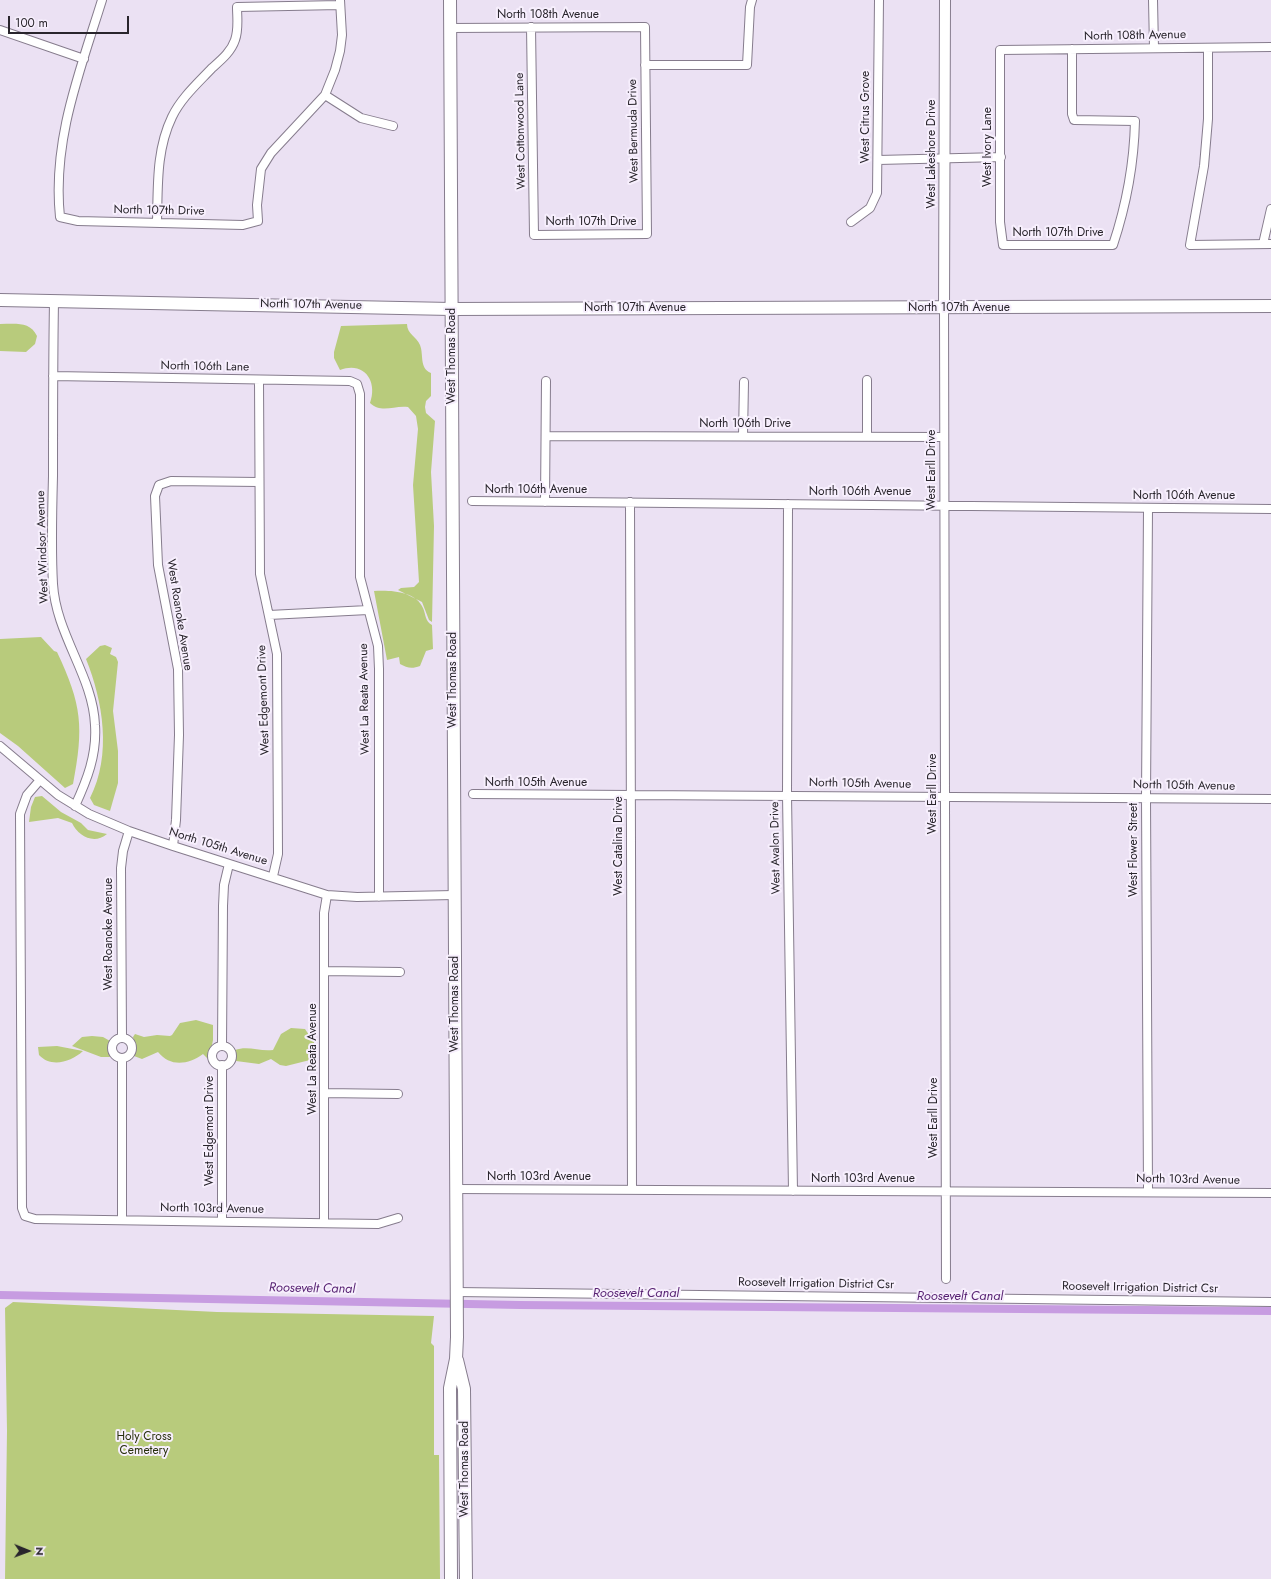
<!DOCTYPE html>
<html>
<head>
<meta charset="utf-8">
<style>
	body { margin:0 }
	#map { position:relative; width:1271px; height:1579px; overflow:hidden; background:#ebe1f3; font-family:Jost,sans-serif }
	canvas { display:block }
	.north { position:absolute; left:8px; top:1531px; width:40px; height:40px; -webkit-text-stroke:3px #f7effd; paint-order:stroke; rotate:91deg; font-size:11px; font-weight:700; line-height:16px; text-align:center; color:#29252c }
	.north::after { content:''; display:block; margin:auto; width:14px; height:18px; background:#29252c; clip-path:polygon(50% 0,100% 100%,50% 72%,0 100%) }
	.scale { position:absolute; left:8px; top:16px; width:121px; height:18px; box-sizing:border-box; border:2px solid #29252c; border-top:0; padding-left:5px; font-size:12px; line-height:14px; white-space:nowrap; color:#29252c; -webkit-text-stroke:3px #f7effd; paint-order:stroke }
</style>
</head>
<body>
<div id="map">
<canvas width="1271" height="1579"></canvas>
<div class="north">N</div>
<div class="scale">100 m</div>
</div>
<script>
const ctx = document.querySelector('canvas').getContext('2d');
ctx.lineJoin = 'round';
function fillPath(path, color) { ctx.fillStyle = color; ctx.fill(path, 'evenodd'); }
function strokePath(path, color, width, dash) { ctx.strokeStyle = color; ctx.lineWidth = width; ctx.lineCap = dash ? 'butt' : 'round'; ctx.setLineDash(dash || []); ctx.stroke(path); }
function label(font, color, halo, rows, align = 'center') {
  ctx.font = font + ' Jost,sans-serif'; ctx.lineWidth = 4; ctx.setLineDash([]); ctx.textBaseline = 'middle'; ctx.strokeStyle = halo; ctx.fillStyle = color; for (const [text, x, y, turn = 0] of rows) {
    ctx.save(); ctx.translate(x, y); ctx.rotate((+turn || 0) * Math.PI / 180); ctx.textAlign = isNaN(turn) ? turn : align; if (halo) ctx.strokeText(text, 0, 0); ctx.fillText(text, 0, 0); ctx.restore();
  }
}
fillPath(new Path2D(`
	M0,324C15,324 30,321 37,336L35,344L26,352L0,351Z
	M407,324C407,334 417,337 420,345C424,355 419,368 431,373V396L426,401L425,407L426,413L435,421L431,472L434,526L432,622L429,620L422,602L398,590L401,588L414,587L419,582L413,485L418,429L416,416L408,407C394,405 382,414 370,403C378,381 364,361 340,370L334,358V352L341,326Z
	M374,591C390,590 416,591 423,608C426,615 425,621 432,625L433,649L426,651L420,666C412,669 407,668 400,664L399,657L387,660Z
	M41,637L54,651L57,652C82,705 84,727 73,784L65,788L18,746L0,733V639Z
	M105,645L112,648L110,654L116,657L118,662L113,711L118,751V783L110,811L94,805L90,798C112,755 103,701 86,659L100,646Z
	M42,796L61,812L81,823L88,830L107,834C94,845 78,836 72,823L58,818L29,822L31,807L35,797Z
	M196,1020L213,1025V1040L209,1060L203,1054C188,1065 170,1067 158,1052L142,1059L134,1056L135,1044L133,1037L135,1034L144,1037L157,1035L170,1036L172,1035L180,1023Z
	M291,1028L305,1029L309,1035H314V1059L286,1066L280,1065L271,1059L259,1064L236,1061L235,1050C248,1045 260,1052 273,1050L281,1034Z
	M92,1036L103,1037L110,1041L108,1050L110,1057H101L72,1046L82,1037Z
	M57,1046L83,1051C71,1062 51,1068 39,1055L38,1047Z
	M13,1302L217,1312L434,1316L431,1343L434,1346V1455H439L440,1579H5L7,1431L5,1308Z`), '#b8cb7c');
strokePath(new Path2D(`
	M0,1295L520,1305L1271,1311`), '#c79ce1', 8);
const minor = new Path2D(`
	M102,0C80,71 52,141 60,217L78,221L243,225L258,221L257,205L261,169L271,153L325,95L335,70L340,51L342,35L340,0
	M1153,0L1154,48
	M450,28L645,27L647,234L534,235L531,27
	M0,30L84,59
	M1208,48V119L1204,166L1190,245L1271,244
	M1072,49V114L1074,120L1135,121C1134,165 1127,203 1113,245H1003L1000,222V50C1090,49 1181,48 1271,47
	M645,65H747L750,7L752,0
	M325,95L361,118L393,126
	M878,160L1001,157
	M157,222C158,187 156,150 172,117C181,98 198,83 212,68C221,60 231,52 235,40C239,29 237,17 237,7L340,5
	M851,222L870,208L877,193L879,0
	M1263,244L1271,209
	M54,301C53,359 53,417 53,476C52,512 51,548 53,584C56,635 93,676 95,725C97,755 87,780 75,806
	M944,308L946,1279
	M53,376L350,381L357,384L360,394V577L378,646L379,669V897
	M259,380L260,574L277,654L278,854L273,876
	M546,436L944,437
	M743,436L744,382
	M867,437V380
	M472,501L1271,509
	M545,502L546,381
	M630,502L632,1189
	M788,504L787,795L793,1191
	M269,615L368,610
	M0,746L58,795L89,814L129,831L173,846L327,895L357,897L454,895
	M40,780L27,795L20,814L22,1208L25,1216L35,1219L378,1224L398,1218
	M473,794C739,795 1005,796 1271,799
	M173,846L176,820L179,735L178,669L158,565L155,496L159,485L171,481L259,482
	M325,971L400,972
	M122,1038L121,868L123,851L129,831
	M112 1048a10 10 0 1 1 20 0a10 10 0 1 1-20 0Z
	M222,1046L223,906L224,885L229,864
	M212 1056a10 10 0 1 1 20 0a10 10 0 1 1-20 0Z
	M122,1058V1220
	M222,1065V1221
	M325,1093L398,1094
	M456,1189L1271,1193
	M1148,1191L1146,797L1148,509
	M324,1223V913L327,895
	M456,1292L1271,1302`);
const tertiary = new Path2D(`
	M944,308L945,0`);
const secondary = new Path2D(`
	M450,0L457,1337L456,1359L450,1388L451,1579
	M0,300L451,309L1271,306
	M457,1360L464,1389L466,1579`);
strokePath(minor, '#867c8d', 10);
strokePath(tertiary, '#867c8d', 12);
strokePath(secondary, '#867c8d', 14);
strokePath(minor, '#fff', 8);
strokePath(tertiary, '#fff', 10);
strokePath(secondary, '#fff', 12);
label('12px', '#29252c', '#f7effd', [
	["North 108th Avenue",548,15],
	["North 108th Avenue",1135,36,-1],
	["West Citrus Grove",866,117,-90],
	["West Cottonwood Lane",521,131,-91],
	["West Bermuda Drive",634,131,-91],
	["West Ivory Lane",988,147,-90],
	["West Lakeshore Drive",932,154,-90],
	["North 107th Drive",159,211,1],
	["North 107th Drive",591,222],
	["North 107th Drive",1058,233],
	["North 107th Avenue",311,305,1],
	["North 107th Avenue",635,308],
	["North 107th Avenue",959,308],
	["West Thomas Road",452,356,-90],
	["North 106th Lane",205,367,1],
	["North 106th Drive",745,424],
	["West Earll Drive",932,470,-90],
	["North 106th Avenue",536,490],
	["North 106th Avenue",860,492],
	["North 106th Avenue",1184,496],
	["West Windsor Avenue",43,547,-92],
	["West Roanoke Avenue",179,615,81],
	["West Thomas Road",453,680,-90],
	["West La Reata Avenue",365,699,-91],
	["West Edgemont Drive",264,700,-92],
	["North 105th Avenue",536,783],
	["North 105th Avenue",860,784,1],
	["North 105th Avenue",1184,786,1],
	["West Earll Drive",933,794,-90],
	["West Catalina Drive",619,846,-90],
	["North 105th Avenue",218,847,17],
	["West Avalon Drive",776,848,-91],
	["West Flower Street",1134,850,-90],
	["West Roanoke Avenue",109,934,-90],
	["West Thomas Road",455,1004,-90],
	["West La Reata Avenue",313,1059,-90],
	["West Earll Drive",934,1118,-90],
	["West Edgemont Drive",210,1131,-90],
	["North 103rd Avenue",539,1177],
	["North 103rd Avenue",863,1179],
	["North 103rd Avenue",1188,1180,1],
	["North 103rd Avenue",212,1209,1],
	["Roosevelt Irrigation District Csr",816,1284,1],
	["Roosevelt Irrigation District Csr",1140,1288,1],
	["West Thomas Road",465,1469,-90]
]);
label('12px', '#28300d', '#f7effd', [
	["Holy Cross",144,1437],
	["Cemetery",144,1451]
]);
label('italic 13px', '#582373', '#f7effd', [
	["Roosevelt Canal",312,1289,1],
	["Roosevelt Canal",636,1294],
	["Roosevelt Canal",960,1297]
]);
</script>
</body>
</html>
